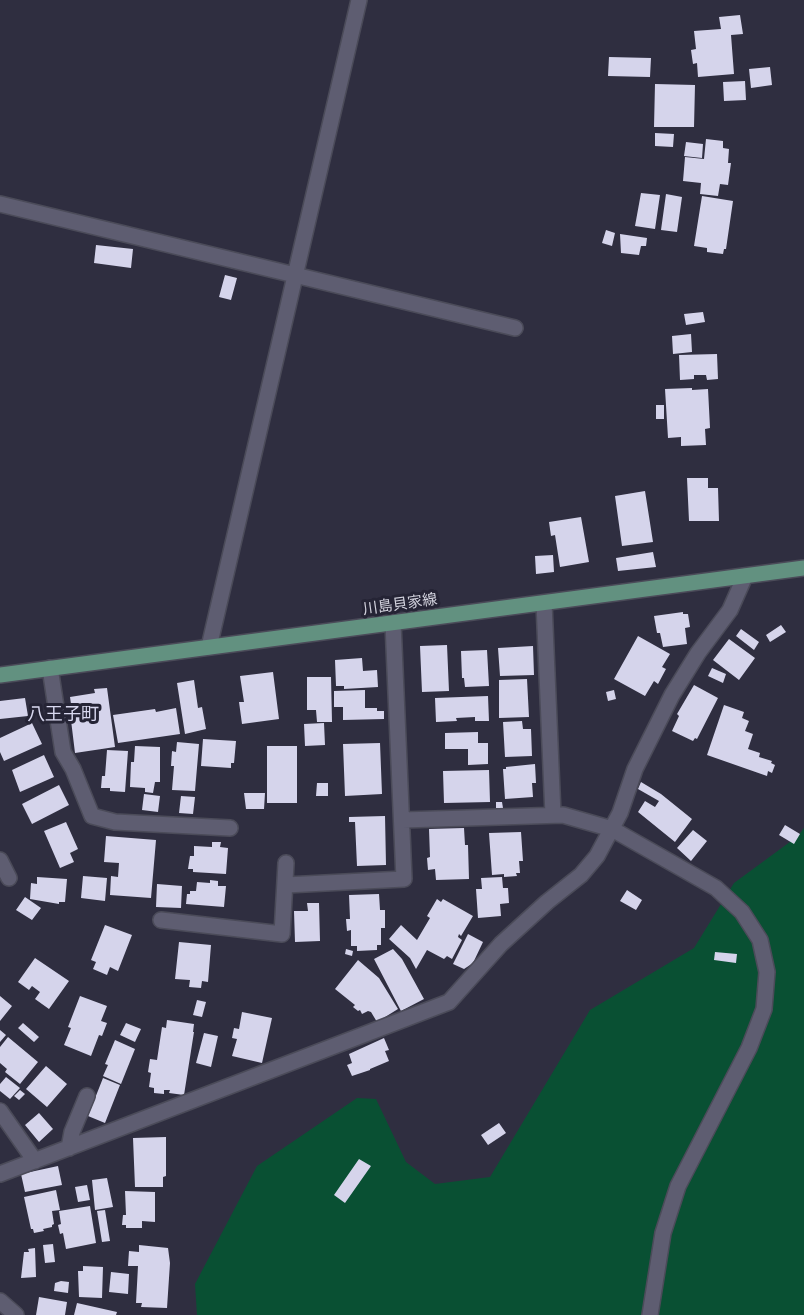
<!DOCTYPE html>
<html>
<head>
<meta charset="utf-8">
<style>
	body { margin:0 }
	canvas { display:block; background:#2f2e40 }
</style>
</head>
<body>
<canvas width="804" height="1315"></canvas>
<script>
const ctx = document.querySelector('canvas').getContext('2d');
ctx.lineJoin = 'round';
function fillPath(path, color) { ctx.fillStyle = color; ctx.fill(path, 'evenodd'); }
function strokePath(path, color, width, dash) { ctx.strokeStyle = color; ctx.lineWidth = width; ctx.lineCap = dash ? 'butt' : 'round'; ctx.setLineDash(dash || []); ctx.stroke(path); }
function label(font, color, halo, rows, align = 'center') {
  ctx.font = font + ' Ubuntu,"Noto Sans JP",sans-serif'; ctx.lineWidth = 6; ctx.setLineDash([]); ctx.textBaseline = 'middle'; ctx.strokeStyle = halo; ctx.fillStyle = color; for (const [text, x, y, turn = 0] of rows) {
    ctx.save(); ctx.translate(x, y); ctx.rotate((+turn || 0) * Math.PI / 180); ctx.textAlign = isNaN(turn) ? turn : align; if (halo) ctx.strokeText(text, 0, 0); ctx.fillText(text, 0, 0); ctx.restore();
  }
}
fillPath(new Path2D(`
	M804,828V1315H197L195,1284L257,1166L357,1098L376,1099L406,1162L435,1184L490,1177L590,1010L694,948L734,883L798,836Z`), '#095033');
fillPath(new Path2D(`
	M740,15L743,34L731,35L734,74L698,77L697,63L693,64L691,50L696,49L694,31L721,29L719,17Z
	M609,57L651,58L650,77L608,76Z
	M770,67L772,85L751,88L749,69Z
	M745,81L746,100L724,101L723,82Z
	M655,84L695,85L694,127H654Z
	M655,133L674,134L673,147L655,146Z
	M706,139L723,141V148L729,149L728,163H731L728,185L720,184L718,196L700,194L701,183L683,181L685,157L704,159Z
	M686,142L703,144L702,158L684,156Z
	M641,193L660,195L655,229L635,226Z
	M666,194L682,197L677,232L661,230Z
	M702,196L733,201L726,249H724L723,254L707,252V248L694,246Z
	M606,230L615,233L612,246L602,243Z
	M620,234L647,238L646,246H641L639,255L621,253Z
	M96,245L133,249L131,268L94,263Z
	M225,275L237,278L231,300L219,297Z
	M703,312L705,322L686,325L684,314Z
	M691,334L692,352L673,354L672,336Z
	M717,354L718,379L707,380L706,375H694V379L680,380L679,355Z
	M692,388V390L708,389L710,428L705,429L706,445L681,446V437L668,438L665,389Z
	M656,405H664V419H656Z
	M687,478H708V488H718L719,521H689Z
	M645,491L653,542L622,546L615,496Z
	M581,517L589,562L560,567L555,535L551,536L549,522Z
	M653,552L656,567L618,571L616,558Z
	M553,555L554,572L536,574L535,556Z
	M683,612V614H688L690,627L685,628L687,644L663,647L660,633H657L654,616Z
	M781,625L786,632L770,642L766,635Z
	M741,629L759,642L754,650L736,636Z
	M638,636L670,654L662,667L666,669L658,684L654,681L645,696L614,679Z
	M729,639L755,658L739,680L713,660Z
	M447,645L449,691L422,692L420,646Z
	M533,646L534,675L500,676L498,648Z
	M487,650L489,686L465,687L464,678H462L461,651Z
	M362,658L363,671L377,670L378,687L344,689V686H336L335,660Z
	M712,668L726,674L723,683L708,676Z
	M273,672L279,719L242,724L239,702H244L240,676Z
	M307,677H331L332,722H317L316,710H307Z
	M527,679L529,717L499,718V680Z
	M194,680L198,708L202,707L206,729L185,734L177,683Z
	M694,685L718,698L697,739L695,738L693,741L672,731L679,716L677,714Z
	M107,688L115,747L75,753L70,712L72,711L70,697L95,693L94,689Z
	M365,690V708H377V711H384V719L343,720V707H334V691Z
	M614,690L616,699L608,701L606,692Z
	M488,696L489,721H475V717L456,718L457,721L436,722L435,698Z
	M25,698L28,716L0,719V701Z
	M724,705L744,712L742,718L749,721L745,731L753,734L748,749L760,753L759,757L772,761L771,763L775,765L772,773L768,771L767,776L707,755Z
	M176,708L180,734L118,743L113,715L155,709L156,712Z
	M522,721L523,729H531L532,756L505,757L503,722Z
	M32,723L42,744L4,761L0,752V738Z
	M324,723L325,745L305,746L304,724Z
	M478,732V743H488V764L468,765V749H445V733Z
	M203,739L236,741L234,763H231V768L201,766Z
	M177,742L199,744L195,791L172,790L174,766H171L172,751L176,752Z
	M380,743L382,794L345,796L343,744Z
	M135,746L160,747V782H155L153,793L145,792V788L130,787L131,762H134Z
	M267,746H297V803H267Z
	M107,750L128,751L125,792L110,791V788H101L102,776H105Z
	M44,755L54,777L20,792L12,770Z
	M535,764L536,783H532L533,797L505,799L503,769H506V767Z
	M489,770L490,802L444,803L443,771Z
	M641,782L661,794L692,819L675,842L638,812L645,801L655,807L659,801L638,789Z
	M317,783H328V796H316Z
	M59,785L69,805L32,824L22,804Z
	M244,793H265L264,809H246Z
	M144,794L160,796L158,812L142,810Z
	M181,796L195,797L193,814L179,813Z
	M496,802H502L503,808H496Z
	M385,816L386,865L357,866L355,822H349V817Z
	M66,822L78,849L70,853L74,862L60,868L44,831Z
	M785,825L800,834L794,844L779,835Z
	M464,828L465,845H468L469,879L436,880L435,869L428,870L427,858L430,857L429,829Z
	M693,830L707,841L691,861L677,848Z
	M521,832L523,861H519L520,873H516L517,876L504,877V874L492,875L489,833Z
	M106,836L156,840L151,898L110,895L111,876L118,877L119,863L104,862Z
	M212,842H221L220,847L228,848L226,874L193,872V869H188L190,856H194V846L212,847Z
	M83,876L107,878L105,901L81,898Z
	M37,877L67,879L65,902H59V904L30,899L31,883L37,884Z
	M502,877L503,888H508L509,903L500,904L501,916L478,918L476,889H482L481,878Z
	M210,880L218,881V886H226L224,907L186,904L187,894H190V891H196L197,882L210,883Z
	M157,884L182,886L181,908L156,907Z
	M627,890L642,900L636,910L620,901Z
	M379,894L380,910H385V928H381V945H377V950L357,951V946H351V930L347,931L346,919H350L349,895Z
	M25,897L41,908L32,920L16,910Z
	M437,899L441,902L443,899L473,916L461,936L459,934L458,937L462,940L452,959L447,956L444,959L427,950L416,969L410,958L389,939L401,925L417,940L430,918L427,916Z
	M307,903H319L320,941L295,942L294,911H308Z
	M105,925L132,935L118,971L110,967L107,975L93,969L96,962L91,960Z
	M468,934L483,942L473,963L464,969L453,964Z
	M179,942L211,945L208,982L202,981L201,988L189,987L190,980L175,979Z
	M346,949L353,951L352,956L345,954Z
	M393,949L402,959L424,999L401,1011L374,959Z
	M715,952L737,954L736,963L714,960Z
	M35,958L69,981L49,1009L35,999L40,992L32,986L29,990L18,982Z
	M358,960L379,978L398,1009L377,1022L371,1012L368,1011L362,1014L360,1010L358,1011L353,1007L355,1005L335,989Z
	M0,996L12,1006L0,1021Z
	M80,996L107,1006L101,1021L107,1023L102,1036L99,1035L91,1056L64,1045L71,1028L68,1027Z
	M197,1000L206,1002L202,1017L193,1015Z
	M242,1012L272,1018L262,1063L232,1056L237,1039L232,1038L234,1028L239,1029Z
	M167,1020L194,1024L193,1032H194L184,1095L169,1093L170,1090H164V1094L154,1093V1088L149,1087L151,1073L148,1072L150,1059L157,1060L162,1027L166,1028Z
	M23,1023L39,1037L34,1042L18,1028Z
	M126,1023L141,1029L135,1042L120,1035Z
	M0,1030L6,1035L0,1042Z
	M204,1033L218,1036L211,1067L196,1063Z
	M8,1037L38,1062L20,1084L5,1072L7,1069L0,1063V1047Z
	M384,1038L389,1050L385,1051L389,1061L370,1069V1070L352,1076L347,1065L352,1063L349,1054Z
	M115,1040L135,1049L121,1084L103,1076L108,1065L105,1064Z
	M46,1066L67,1084L47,1107L26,1089Z
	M6,1077L20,1088L10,1099L0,1091V1084Z
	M103,1078L120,1085L105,1123L88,1116Z
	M20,1090L25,1094L19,1100L14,1096Z
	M39,1113L53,1129L39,1142L25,1125Z
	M499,1123L506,1133L488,1145L481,1135Z
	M166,1137V1176L163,1177V1187H135L133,1138Z
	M359,1159L371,1166L345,1203L334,1195Z
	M58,1166L62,1185L25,1192L21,1174Z
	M107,1178L113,1207L95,1210L92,1180Z
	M87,1185L90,1200L78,1202L75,1187Z
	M56,1190L60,1210L52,1211L54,1224L52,1225V1227L43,1229L44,1231L34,1233L33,1229H31L24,1197Z
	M125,1191L155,1192V1222L142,1221V1228H126V1225H122L123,1215H126Z
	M90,1206L96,1243L66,1249L63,1233L60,1234L58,1225L61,1224L59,1211Z
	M105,1210L110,1241L102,1242L97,1211Z
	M53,1244L55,1262L45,1263L43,1245Z
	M139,1245L168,1248L170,1263L167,1308L141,1307L142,1303H136L138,1266H128L129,1251L139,1252Z
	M35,1248L36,1277L21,1278L24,1252H29L28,1249Z
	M83,1266L103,1267L102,1298L79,1297L78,1271H83Z
	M111,1272L129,1274L128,1294L109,1292Z
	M61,1281L69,1282L68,1293L54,1291L55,1283Z
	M39,1297L67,1302L65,1315H36Z
	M77,1303L117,1312L116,1315H74Z`), '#d5d4eb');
const minor = new Path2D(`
	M0,204L515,328
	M544,603L553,815
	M209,647L359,0
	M50,668L63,752L73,769L92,816L115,822L230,828
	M403,820L563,815L612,829L716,888L742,912L760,940L767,972L764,1009L749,1048L678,1186L663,1233L650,1315
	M0,860L9,878
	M286,885L404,879L393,623
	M161,920L282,934L286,863
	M0,1111L35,1161
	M69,1148L72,1132L87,1096
	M0,1174L449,1002L501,944L547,902L581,875L597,856L620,813L635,769L672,695L698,653L730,610L745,576
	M0,1301L16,1315`);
const major = new Path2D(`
	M0,675L804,568`);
strokePath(minor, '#4b4b59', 18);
strokePath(major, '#4b4b59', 18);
strokePath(minor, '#5e5d71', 15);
strokePath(major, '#629180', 15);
label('15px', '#d2d2dd', '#252435', [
	["川島貝家線",400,604,-8]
]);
label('18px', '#d8d8ef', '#252435', [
	["八王子町",63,714]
]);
</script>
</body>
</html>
